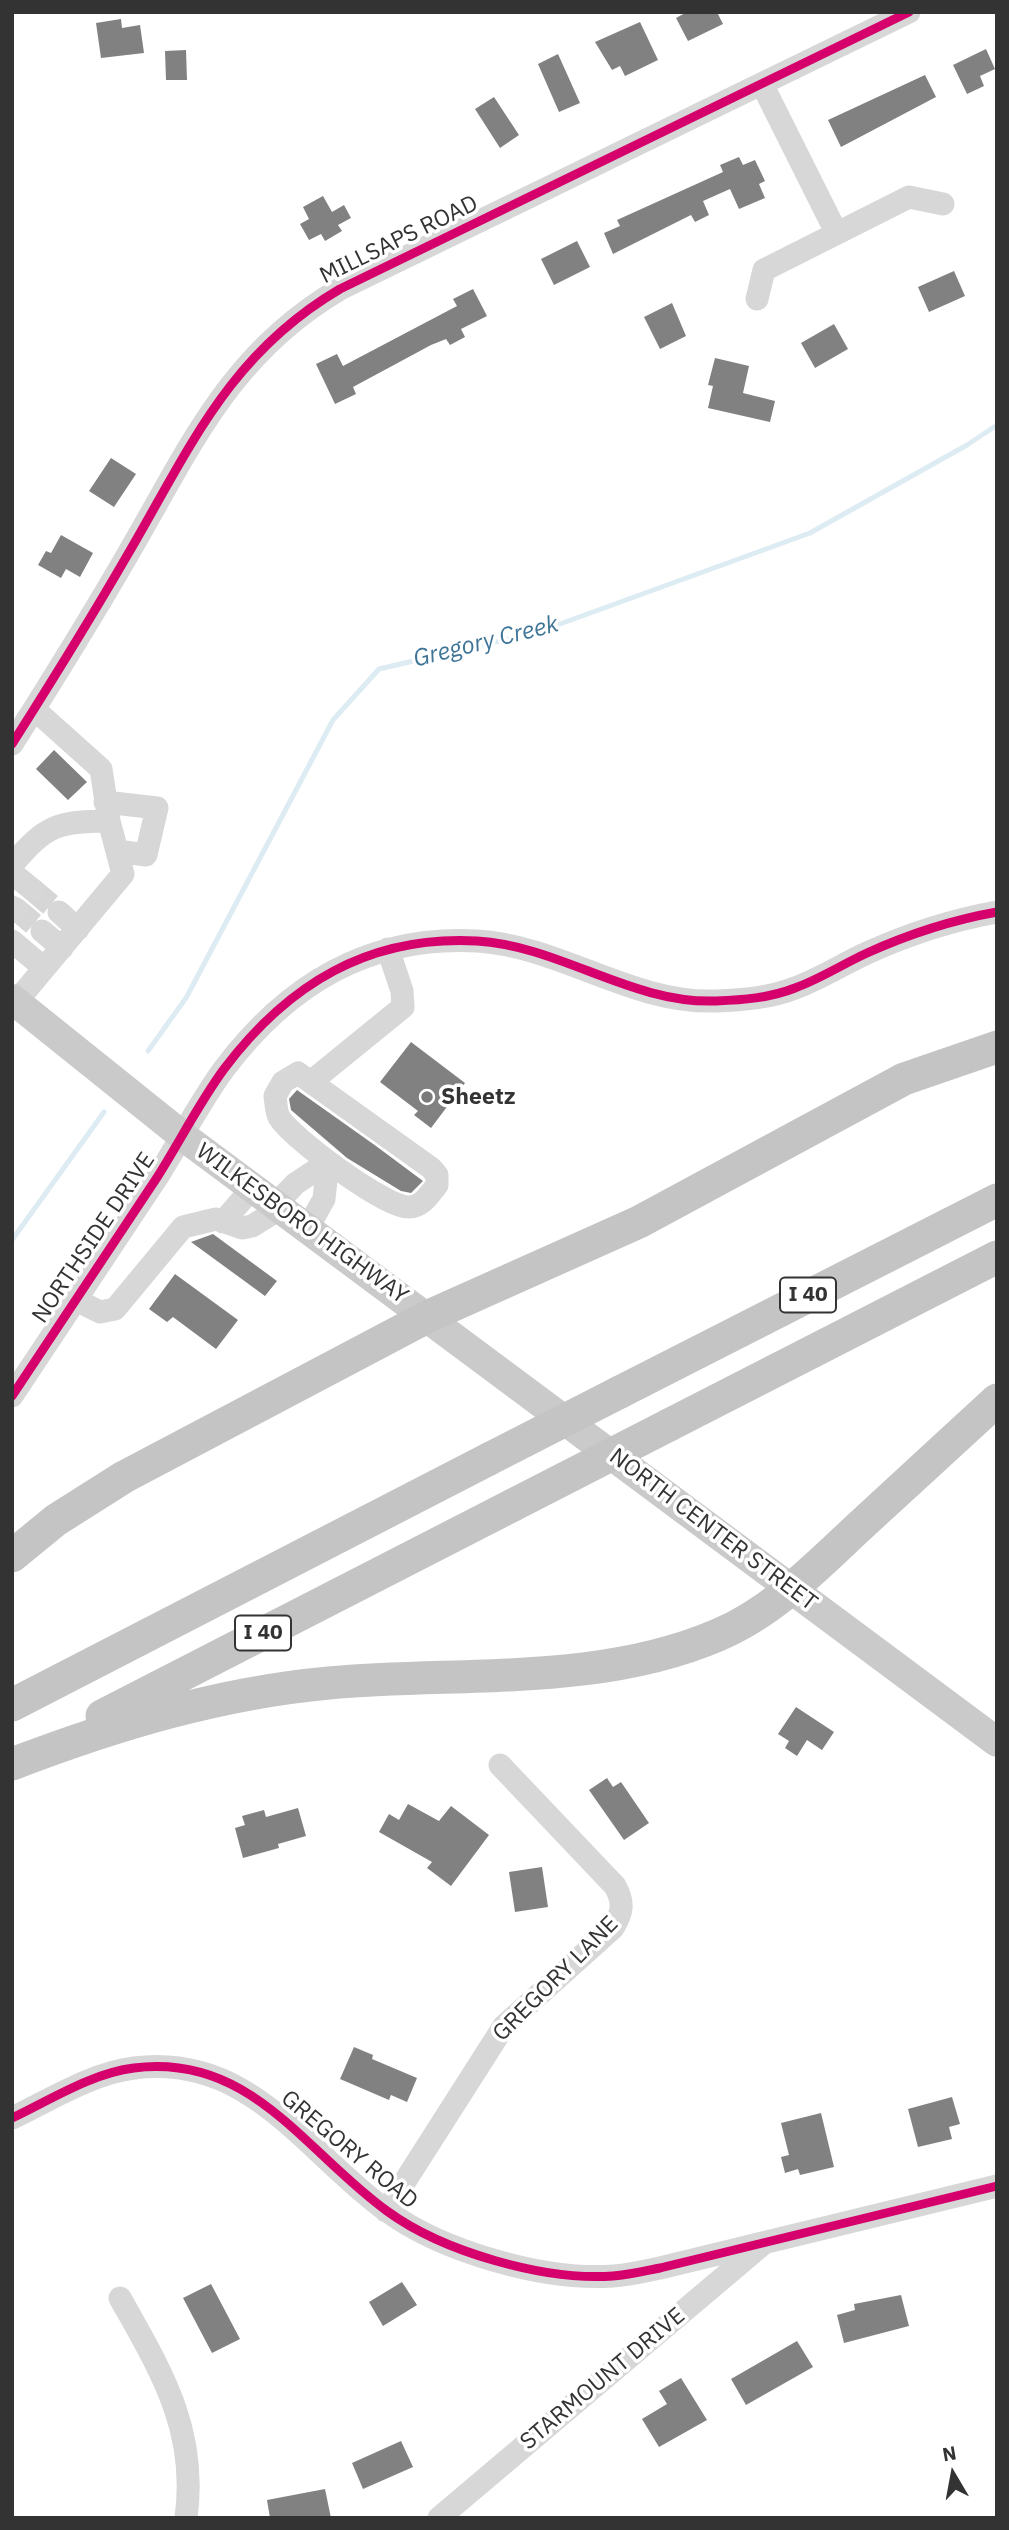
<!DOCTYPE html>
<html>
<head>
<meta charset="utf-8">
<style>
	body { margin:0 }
	#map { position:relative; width:1009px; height:2530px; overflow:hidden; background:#fff; font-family:"IBM Plex Sans",sans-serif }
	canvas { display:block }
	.frame { position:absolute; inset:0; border:14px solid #333; pointer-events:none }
	.north { position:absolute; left:918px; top:2439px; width:70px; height:70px; -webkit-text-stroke:5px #fff; paint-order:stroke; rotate:350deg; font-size:19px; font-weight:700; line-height:28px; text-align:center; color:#333 }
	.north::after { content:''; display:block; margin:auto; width:24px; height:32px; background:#333; clip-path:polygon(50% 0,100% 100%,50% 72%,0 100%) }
</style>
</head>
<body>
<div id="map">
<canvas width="1009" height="2530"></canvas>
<div class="frame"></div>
<div class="north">N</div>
</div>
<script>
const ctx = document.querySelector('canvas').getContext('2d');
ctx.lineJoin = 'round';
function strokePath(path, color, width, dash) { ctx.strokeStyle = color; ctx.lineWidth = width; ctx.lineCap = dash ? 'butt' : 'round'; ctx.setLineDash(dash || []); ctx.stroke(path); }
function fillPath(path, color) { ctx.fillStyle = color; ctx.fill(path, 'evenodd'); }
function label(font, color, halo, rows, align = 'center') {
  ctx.font = font + ' "IBM Plex Sans",sans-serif'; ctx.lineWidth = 7; ctx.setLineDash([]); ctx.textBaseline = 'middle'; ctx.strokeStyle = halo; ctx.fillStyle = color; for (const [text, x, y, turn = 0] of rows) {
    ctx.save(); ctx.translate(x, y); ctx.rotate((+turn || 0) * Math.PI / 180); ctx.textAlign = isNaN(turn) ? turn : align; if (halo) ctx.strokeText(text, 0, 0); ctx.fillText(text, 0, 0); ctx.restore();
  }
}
strokePath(new Path2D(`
	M148,1051L186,998L333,720L379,669L538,632L810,533L967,445L997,425
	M12,1240L104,1112`), '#ddebf3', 5);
fillPath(new Path2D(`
	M687,12H717L723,24L688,41L676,18Z
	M121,19L122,28L140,25L144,53L101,58L96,23Z
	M640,22L658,60L625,76L620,66L612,70L595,42Z
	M986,49L995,69L980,76L984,86L967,94L953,65Z
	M186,50L187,80H166L165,51Z
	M558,54L580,103L559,112L538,64Z
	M925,75L936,97L841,147L828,120Z
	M494,97L519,135L500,148L475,109Z
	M739,157L743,165L755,160L765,181L759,184L765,198L739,209L730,189L703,201L709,215L695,222L691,215L613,254L604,233L620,226L617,220L723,172L720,165Z
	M323,196L332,212L344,205L351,218L338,225L342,231L325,241L321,234L309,240L300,224L309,219L303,207Z
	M577,241L590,267L554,285L541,259Z
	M954,271L965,296L929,312L918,287Z
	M473,289L487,316L461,329L465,337L450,345L446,339L431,345L353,387L356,394L335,404L316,364L337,354L343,366L457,306L453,299Z
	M672,303L686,336L660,349L644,317Z
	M834,324L848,349L815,368L801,343Z
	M715,358L749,366L743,393L775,401L770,422L708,408L713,386L708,385Z
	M111,458L136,474L114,507L89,491Z
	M61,535L93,553L80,577L66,569L61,578L38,565L46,551L51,553Z
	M54,750L87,782L68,800L36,769Z
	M411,1042L465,1083L431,1128L414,1115L418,1111L380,1082Z
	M297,1090L376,1146L423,1181L411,1193L401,1191L347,1158L291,1110L289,1099Z
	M213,1234L277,1281L265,1296L191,1242Z
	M175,1274L238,1320L216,1349L173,1317L167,1322L149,1309Z
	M796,1707L834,1732L822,1750L807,1740L797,1756L785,1748L789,1741L778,1734Z
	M607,1778L613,1787L621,1782L649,1823L624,1840L589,1790Z
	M408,1804L439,1821L451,1806L489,1835L451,1886L427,1868L432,1862L379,1832L389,1814L399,1820Z
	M298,1808L306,1836L278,1844L279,1848L243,1858L235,1828L245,1825L242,1816L264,1810L266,1817Z
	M542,1867L548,1907L515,1912L509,1872Z
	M354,2047L373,2055L372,2059L417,2078L407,2102L391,2095L389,2100L340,2079Z
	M952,2097L960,2124L949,2127L952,2139L918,2147L908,2109Z
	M821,2113L834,2167L800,2175L798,2169L785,2173L781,2157L789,2155L781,2123Z
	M402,2282L417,2305L383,2326L369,2302Z
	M211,2284L240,2339L212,2353L183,2298Z
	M901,2295L909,2326L844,2343L837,2315L855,2310L854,2304Z
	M797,2341L813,2367L746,2405L731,2379Z
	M681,2378L707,2420L659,2447L642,2419L667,2404L659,2391Z
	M401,2441L413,2467L363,2489L352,2463Z
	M325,2489L331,2518H270L267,2500Z`), '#818181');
strokePath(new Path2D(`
	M33,890L59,912
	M16,909L42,931`), '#d6d6d6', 23, [23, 11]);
strokePath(new Path2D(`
	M762,84L836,232
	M757,299L764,270L909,197L943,204
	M34,709L101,769L109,821
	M12,744C52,681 91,618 128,554C190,448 229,354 340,289L909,12
	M105,802L157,808L146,855L117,851
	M12,865C47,824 57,822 109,821L123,874L16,1002
	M12,873L33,890
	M12,907L16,909
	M59,912L78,929
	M42,931L62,948
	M12,941L44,968
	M298,1073L431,1168L437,1175V1185C429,1195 421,1208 408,1207C385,1207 291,1138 279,1117C276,1112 276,1102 275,1096L283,1082Z
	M312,1081L403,1007L402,991L388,949
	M276,1204L295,1184L328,1162L324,1199L307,1229
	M223,1222L253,1187
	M76,1300L100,1312L115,1309L183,1227L216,1219L242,1228L252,1226L281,1208
	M12,1396C60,1324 108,1251 156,1179C179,1143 199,1103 224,1069C288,984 369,935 477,941C561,946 631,1004 716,1001C742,1000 770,998 795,988C820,979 843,964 867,953C909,934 952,920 997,912
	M12,2118C50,2100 92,2073 134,2068C251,2053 305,2152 387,2211C443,2252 545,2281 613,2276C629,2275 645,2271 660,2268L997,2186
	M386,2211L504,2026L613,1928C623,1912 624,1902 615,1886L500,1765
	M120,2298C161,2371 198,2430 186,2518
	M439,2518L763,2244`), '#d7d7d7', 23);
strokePath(new Path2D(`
	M12,999L184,1137L997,1742`), '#cacaca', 30);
strokePath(new Path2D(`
	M620,1392L997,1200
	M669,1425L997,1257
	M12,1556L56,1520L124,1477L429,1316L639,1222L904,1079L997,1047
	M12,1705L489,1459
	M102,1716L513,1505
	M12,1764C114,1725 219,1693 329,1683C457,1671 597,1687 718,1635C773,1612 817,1566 860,1526C906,1484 951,1442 997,1400`), '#c4c4c4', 33);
strokePath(new Path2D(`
	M489,1459L620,1392
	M513,1505L669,1425`), '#c4c4c4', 33);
strokePath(new Path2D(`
	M12,744C52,681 91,618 128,554C190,448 229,354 340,289L909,12
	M12,1396C60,1324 108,1251 156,1179C179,1143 199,1103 224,1069C288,984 369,935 477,941C561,946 631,1004 716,1001C742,1000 770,998 795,988C820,979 843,964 867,953C909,934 952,920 997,912
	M12,2118C50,2100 92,2073 134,2068C251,2053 305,2152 387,2211C443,2252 545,2281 613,2276C629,2275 645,2271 660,2268L997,2186`), '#d6006c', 9);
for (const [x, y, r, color] of [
	[427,1097,7,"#7a7a7a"]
]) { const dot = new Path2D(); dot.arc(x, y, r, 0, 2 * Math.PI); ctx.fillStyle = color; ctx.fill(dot); strokePath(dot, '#fff', 2.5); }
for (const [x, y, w] of [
	[808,1295,56],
	[263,1633,56]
]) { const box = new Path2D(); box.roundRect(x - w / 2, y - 17.5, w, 35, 5); ctx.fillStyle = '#fff'; ctx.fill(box); strokePath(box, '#333', 2); }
label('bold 21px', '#333', null, [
	["I 40",808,1295],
	["I 40",263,1633]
]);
label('23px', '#333', '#fff', [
	["MILLSAPS ROAD",399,240,-26],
	["WILKESBORO HIGHWAY",302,1224,36],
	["NORTHSIDE DRIVE",94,1238,-56],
	["NORTH CENTER STREET",713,1530,37],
	["GREGORY LANE",556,1979,-45],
	["GREGORY ROAD",349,2150,40],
	["STARMOUNT DRIVE",603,2379,-40]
]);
label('bold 23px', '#333', '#fff', [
	["Sheetz",441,1097]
], 'left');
label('italic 24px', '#3f7597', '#fff', [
	["Gregory Creek",486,642,-14]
]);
</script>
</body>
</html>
